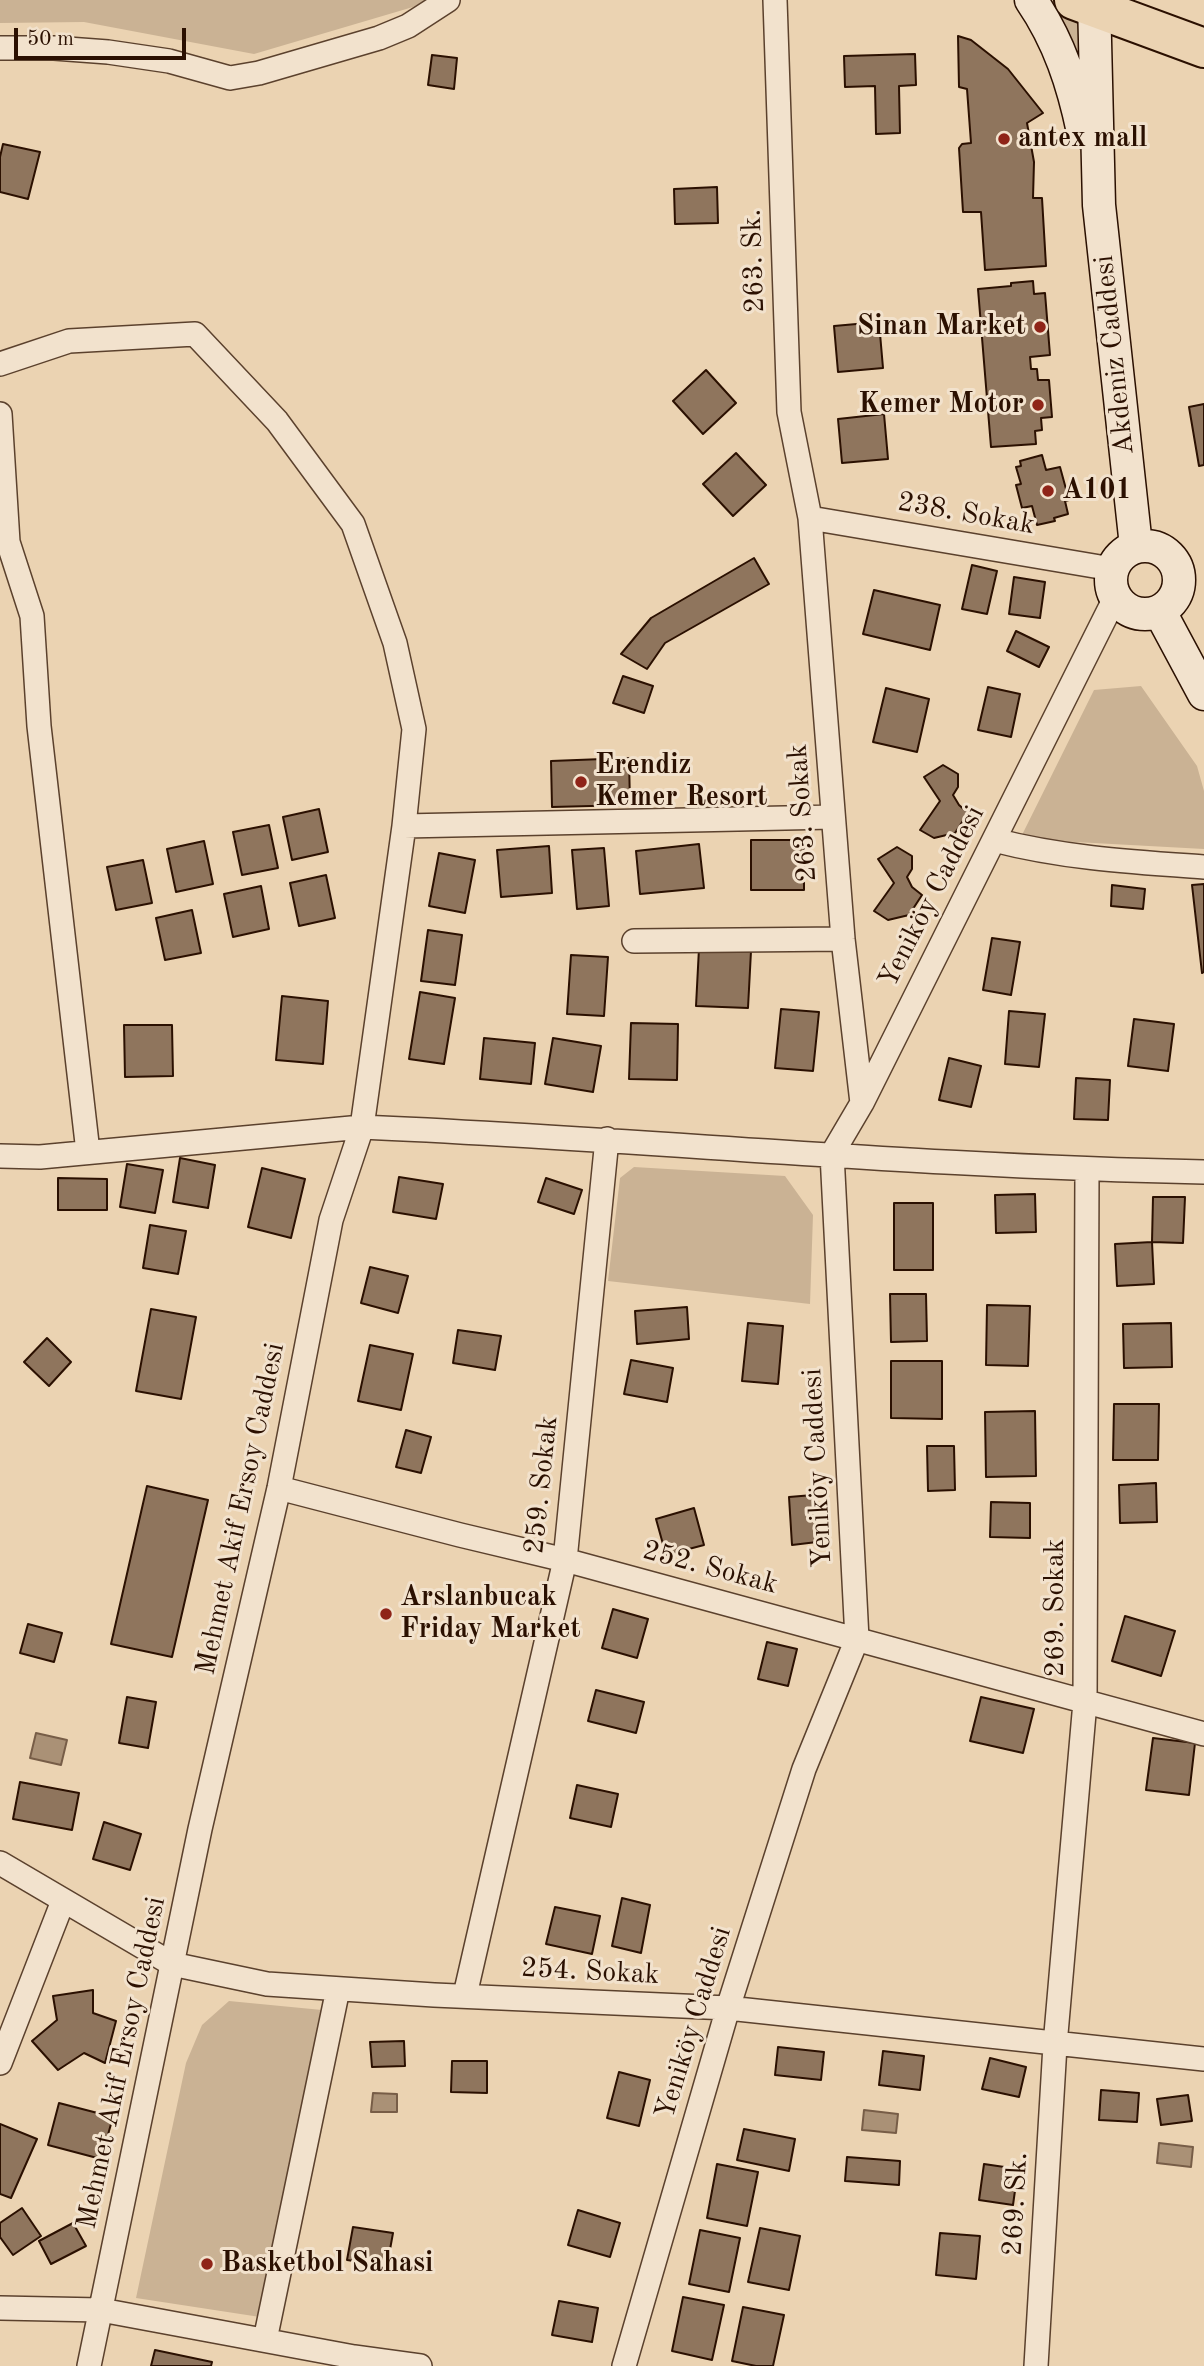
<!DOCTYPE html>
<html>
<head>
<meta charset="utf-8">
<style>
	body { margin:0 }
	#map { position:relative; width:1204px; height:2366px; overflow:hidden; background:#ebd3b2; font-family:"Old Standard TT",serif }
	canvas { display:block }
	.scale { position:absolute; left:14px; top:28px; width:172px; height:32px; box-sizing:border-box; border:4px solid #2b1001; border-top:0; padding-left:9px; font-size:21px; line-height:24px; white-space:nowrap; color:#2b1001; -webkit-text-stroke:5px #f2e2cd; paint-order:stroke }
</style>
</head>
<body>
<div id="map">
<canvas width="1204" height="2366"></canvas>
<div class="scale">50 m</div>
</div>
<script>
const ctx = document.querySelector('canvas').getContext('2d');
ctx.lineJoin = 'round';
function fillPath(path, color) { ctx.fillStyle = color; ctx.fill(path, 'evenodd'); }
function strokePath(path, color, width, dash) { ctx.strokeStyle = color; ctx.lineWidth = width; ctx.lineCap = dash ? 'butt' : 'round'; ctx.setLineDash(dash || []); ctx.stroke(path); }
function label(font, color, halo, rows, align = 'center') {
  ctx.font = font + ' "Old Standard TT",serif'; ctx.lineWidth = 6; ctx.setLineDash([]); ctx.textBaseline = 'middle'; ctx.strokeStyle = halo; ctx.fillStyle = color; for (const [text, x, y, turn = 0] of rows) {
    ctx.save(); ctx.translate(x, y); ctx.rotate((+turn || 0) * Math.PI / 180); ctx.textAlign = isNaN(turn) ? turn : align; if (halo) ctx.strokeText(text, 0, 0); ctx.fillText(text, 0, 0); ctx.restore();
  }
}
fillPath(new Path2D(`
	M0,0H426L413,7L254,54L84,22L0,23Z
	M1047,9L1060,15L1087,19L1083,74Z
	M1141,686L1197,766L1204,791V849L1020,839L1094,690Z
	M634,1167L785,1176L813,1215L810,1304L608,1281L620,1178Z
	M229,2001L322,2010L260,2317L136,2298L186,2063L202,2025Z`), '#cab294');
const water = new Path2D(`
	M36,1733L67,1740L61,1765L30,1758Z
	M373,2093L397,2094V2112H371Z
	M864,2110L898,2114L896,2133L862,2130Z
	M1159,2143L1193,2147L1191,2167L1157,2163Z`);
fillPath(water, '#aa9176');
strokePath(water, '#775d47', 2);
const building = new Path2D(`
	M958,36L971,40L1008,69L1043,113L1027,123L1034,162L1033,198H1042L1046,266L985,270L981,212H963L959,148L962,144L971,143L967,89L959,87Z
	M915,54L916,85L899,86L900,133L876,134L875,86L845,87L844,56Z
	M432,55L457,58L454,89L428,85Z
	M3,144L40,152L28,199L0,192V157Z
	M717,187L718,223L675,224L674,189Z
	M1033,281L1034,294L1045,293L1050,355L1030,357L1031,369H1037L1038,380H1049L1052,417L1041,418L1042,430L1035,431L1036,444L991,447L978,289L1011,286V283Z
	M879,322L883,368L838,372L834,326Z
	M706,370L736,403L703,434L673,401Z
	M1204,404V465L1199,466L1189,407Z
	M884,414L888,459L842,463L838,419Z
	M736,453L766,485L733,516L703,484Z
	M1042,455L1046,470L1060,467L1069,500L1065,501L1068,514L1054,518L1055,521L1037,525L1032,506L1022,508L1016,485L1021,484L1016,467L1021,466L1020,461Z
	M754,558L769,584L665,643L647,669L621,654L651,618Z
	M972,565L997,571L987,614L962,609Z
	M1014,577L1045,582L1040,618L1009,614Z
	M874,590L940,605L930,650L863,634Z
	M1016,631L1049,647L1039,667L1007,651Z
	M623,676L653,686L644,713L613,703Z
	M988,687L1020,694L1011,737L978,730Z
	M886,688L929,699L917,752L873,742Z
	M629,758L630,805L552,807L551,761Z
	M943,765L958,774V787L953,795L959,805L968,813L955,833L934,838L920,830L940,801L924,777Z
	M319,809L328,852L292,860L283,817Z
	M269,825L278,868L242,875L233,832Z
	M751,840H804V890H751Z
	M204,841L213,884L176,892L167,849Z
	M699,844L704,888L640,894L636,851Z
	M549,846L552,893L501,897L497,850Z
	M897,847L912,856V869L907,877L912,887L922,895L909,915L888,920L874,911L894,883L878,859Z
	M604,848L609,906L577,909L572,850Z
	M439,853L475,860L465,913L429,906Z
	M143,860L152,903L116,910L107,867Z
	M326,875L335,918L299,926L290,883Z
	M1204,884V972L1202,973L1192,885Z
	M1112,885L1145,889L1143,909L1111,906Z
	M261,886L269,929L233,937L224,894Z
	M192,910L201,953L165,960L156,918Z
	M428,930L462,935L455,985L421,981Z
	M992,938L1020,942L1011,995L983,990Z
	M699,948L751,951L748,1008L696,1006Z
	M571,955L608,957L604,1016L567,1014Z
	M420,992L455,998L444,1064L409,1059Z
	M282,996L328,1001L323,1064L276,1060Z
	M781,1009L819,1012L813,1071L775,1068Z
	M1009,1011L1045,1014L1039,1067L1005,1064Z
	M1134,1019L1174,1024L1168,1071L1128,1066Z
	M631,1023L678,1024L677,1080L629,1079Z
	M124,1025H172L173,1076L125,1077Z
	M484,1038L535,1043L531,1084L480,1079Z
	M553,1038L601,1046L593,1092L545,1084Z
	M949,1058L981,1066L971,1107L939,1100Z
	M1076,1078L1110,1080L1108,1120L1074,1119Z
	M180,1158L215,1165L208,1208L173,1202Z
	M127,1164L163,1170L155,1213L120,1207Z
	M262,1168L305,1179L291,1238L248,1227Z
	M399,1177L443,1184L436,1219L393,1212Z
	M58,1178L107,1179V1210H58Z
	M546,1178L582,1190L574,1214L538,1202Z
	M1035,1194L1036,1232L996,1233L995,1195Z
	M1153,1197H1185L1183,1243L1152,1242Z
	M894,1203H933V1270H894Z
	M150,1225L186,1231L178,1274L143,1268Z
	M1152,1242L1154,1284L1117,1286L1115,1244Z
	M370,1267L408,1276L398,1313L361,1303Z
	M890,1294H926L927,1341L891,1342Z
	M987,1305L1030,1306L1028,1366L986,1365Z
	M687,1307L689,1339L637,1344L635,1311Z
	M151,1309L196,1317L181,1399L136,1391Z
	M748,1323L783,1326L778,1384L742,1381Z
	M1171,1323L1172,1367L1124,1368L1123,1324Z
	M458,1330L501,1336L495,1370L453,1363Z
	M47,1338L71,1362L49,1386L24,1362Z
	M370,1345L413,1354L401,1410L358,1401Z
	M631,1360L673,1368L667,1402L624,1394Z
	M891,1361H942V1419L891,1418Z
	M1114,1404H1159L1158,1460H1113Z
	M1035,1411L1036,1476L986,1477L985,1412Z
	M406,1430L431,1437L421,1473L396,1467Z
	M927,1446H954L955,1490L928,1491Z
	M1156,1483L1157,1522L1120,1523L1119,1485Z
	M147,1486L208,1500L172,1657L111,1644Z
	M813,1495L817,1542L792,1545L789,1497Z
	M991,1502L1030,1503V1538L990,1537Z
	M694,1508L704,1545L666,1555L656,1519Z
	M613,1609L648,1619L637,1658L602,1648Z
	M1125,1616L1175,1631L1161,1676L1112,1661Z
	M28,1624L62,1633L54,1662L20,1653Z
	M767,1642L797,1649L788,1686L758,1679Z
	M596,1690L644,1702L636,1733L588,1721Z
	M127,1697L156,1702L148,1748L119,1743Z
	M981,1697L1034,1709L1023,1753L970,1741Z
	M1153,1738L1195,1743L1189,1795L1146,1790Z
	M20,1782L79,1793L72,1830L13,1819Z
	M577,1785L618,1794L611,1827L570,1818Z
	M104,1822L141,1834L130,1870L93,1859Z
	M622,1898L650,1905L641,1953L612,1946Z
	M555,1907L600,1916L592,1954L546,1944Z
	M93,1990V2013L116,2021L105,2063L84,2053L58,2070L32,2041L57,2020L53,1996Z
	M404,2041L405,2066L372,2067L370,2042Z
	M778,2047L824,2052L821,2080L775,2075Z
	M883,2051L924,2056L920,2090L879,2085Z
	M990,2058L1026,2067L1019,2097L982,2089Z
	M452,2061H487V2093L451,2092Z
	M619,2072L650,2080L639,2126L607,2118Z
	M1101,2090L1139,2093L1137,2122L1099,2120Z
	M1188,2095L1192,2121L1161,2125L1157,2099Z
	M59,2103L113,2117L101,2159L48,2145Z
	M0,2124L37,2139L11,2198L0,2194Z
	M744,2129L795,2139L789,2171L737,2160Z
	M847,2157L900,2161L899,2185L845,2181Z
	M717,2164L758,2172L747,2226L707,2218Z
	M984,2164L1018,2169L1013,2205L979,2200Z
	M22,2208L41,2236L13,2255L0,2237V2223Z
	M578,2210L620,2223L610,2257L568,2245Z
	M73,2223L86,2246L51,2264L39,2241Z
	M353,2227L393,2233L387,2266L347,2260Z
	M760,2228L800,2236L789,2290L748,2282Z
	M700,2230L740,2238L729,2292L689,2284Z
	M940,2233L980,2236L976,2279L936,2275Z
	M683,2297L724,2305L712,2360L672,2351Z
	M559,2301L598,2308L592,2342L552,2335Z
	M743,2307L784,2315L773,2366H756L732,2361Z
	M155,2350L212,2362L211,2366H151Z`);
fillPath(building, '#8f755d');
strokePath(building, '#2b1001', 2);
const street = new Path2D(`
	M775,0L789,412L810,518L843,939L862,1103
	M0,48H54L108,52L169,61L230,78L259,73L379,38L408,26L448,0
	M0,364L69,341L195,334L277,421L353,524L395,643L414,729L404,826L362,1127L40,1157L0,1156
	M0,414L8,542L32,616L39,726L88,1152
	M810,518L1112,569
	M404,826L833,817
	M994,840C1063,858 1133,862 1204,867
	M634,941L843,939
	M279,1488L460,1535L565,1560L1204,1734
	M0,1863L172,1964L267,1984L434,1995L728,2008L1204,2059
	M465,1995L565,1560L607,1139
	M0,2063L63,1901
	M0,2308L101,2310L354,2357L420,2366
	M265,2340L338,1989
	M89,2366L200,1829L279,1488L331,1220L362,1127C643,1139 923,1167 1204,1172
	M624,2366L728,2008L804,1769L857,1639L832,1154L862,1103L1115,598
	M1036,2366L1055,2045L1085,1702L1087,1170`);
const secondary = new Path2D(`
	M1031,0C1059,41 1073,84 1083,132
	M1094,0L1099,205L1136,546
	M1111 580a34 34 0 1 1 68 0a34 34 0 1 1-68 0Z
	M1160,612L1204,694`);
const highway = new Path2D(`
	M1074,0L1204,48`);
strokePath(street, '#5b412d', 26);
strokePath(secondary, '#2b1001', 35);
strokePath(highway, '#2b1001', 42);
strokePath(street, '#f2e2cd', 23);
strokePath(secondary, '#f2e2cd', 32);
strokePath(highway, '#ebd3b2', 38);
for (const [x, y, r, color] of [
	[1004,139,7,"#8f2418"],
	[1040,327,7,"#8f2418"],
	[1038,405,7,"#8f2418"],
	[1048,491,7,"#8f2418"],
	[581,782,7,"#8f2418"],
	[386,1614,7,"#8f2418"],
	[207,2264,7,"#8f2418"]
]) { const dot = new Path2D(); dot.arc(x, y, r, 0, 2 * Math.PI); ctx.fillStyle = color; ctx.fill(dot); strokePath(dot, '#f2e2cd', 2.5); }
label('bold 28px', '#2b1001', '#f2e2cd', [
	["antex mall",1018,139],
	["Sinan Market",1026,327,"right"],
	["Kemer Motor",1024,405,"right"],
	["A101",1062,491],
	["Erendiz",595,766],
	["Kemer Resort",595,798],
	["Arslanbucak",400,1598],
	["Friday Market",400,1630],
	["Basketbol Sahasi",221,2264]
], 'left');
label('28px', '#2b1001', '#f2e2cd', [
	["263. Sk.",754,261,-92],
	["Akdeniz Caddesi",1115,355,-96],
	["238. Sokak",966,514,10],
	["263. Sokak",803,813,-94],
	["Yeniköy Caddesi",932,897,-63],
	["Yeniköy Caddesi",818,1468,-93],
	["259. Sokak",542,1485,-84],
	["Mehmet Akif Ersoy Caddesi",241,1509,-78],
	["252. Sokak",710,1568,15],
	["269. Sokak",1056,1608,-90],
	["254. Sokak",590,1972,3],
	["Yeniköy Caddesi",694,2023,-73],
	["Mehmet Akif Ersoy Caddesi",122,2063,-78],
	["269. Sk.",1016,2204,-87]
]);
</script>
</body>
</html>
